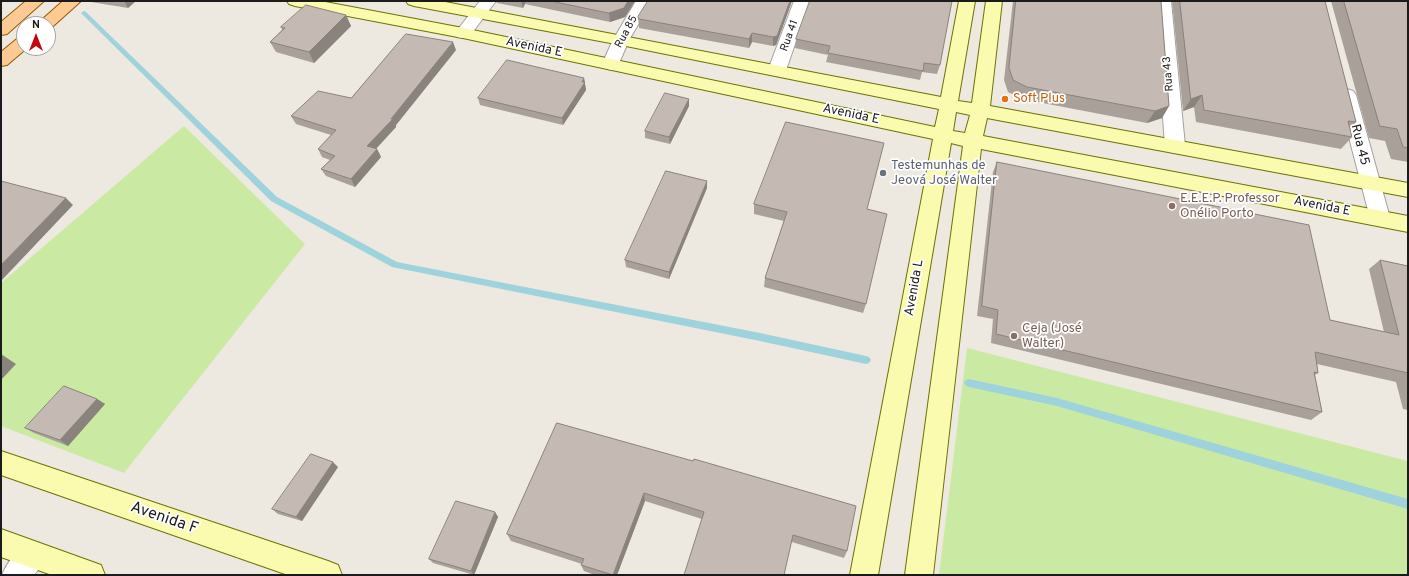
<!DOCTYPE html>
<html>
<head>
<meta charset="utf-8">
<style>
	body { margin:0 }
	#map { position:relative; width:1409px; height:576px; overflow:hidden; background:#ede8e0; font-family:Overpass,sans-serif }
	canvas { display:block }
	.frame { position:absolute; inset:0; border:2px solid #1b1b1b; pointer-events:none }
	.north { position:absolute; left:16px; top:16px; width:40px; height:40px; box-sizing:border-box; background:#fff; border:1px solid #a4a4a4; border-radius:50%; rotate:0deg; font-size:11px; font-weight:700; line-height:16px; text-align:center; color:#1b1b1b }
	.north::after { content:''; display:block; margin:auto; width:14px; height:18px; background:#c6000b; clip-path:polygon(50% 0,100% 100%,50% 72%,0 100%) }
</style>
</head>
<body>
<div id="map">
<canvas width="1409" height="576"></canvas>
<div class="frame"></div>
<div class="north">N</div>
</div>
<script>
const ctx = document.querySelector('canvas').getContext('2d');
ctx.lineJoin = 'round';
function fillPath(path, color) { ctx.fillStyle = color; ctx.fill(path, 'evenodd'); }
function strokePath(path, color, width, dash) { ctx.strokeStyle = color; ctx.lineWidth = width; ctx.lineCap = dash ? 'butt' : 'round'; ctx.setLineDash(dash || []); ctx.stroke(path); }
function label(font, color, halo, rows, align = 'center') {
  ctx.font = font + ' Overpass,sans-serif'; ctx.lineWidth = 3.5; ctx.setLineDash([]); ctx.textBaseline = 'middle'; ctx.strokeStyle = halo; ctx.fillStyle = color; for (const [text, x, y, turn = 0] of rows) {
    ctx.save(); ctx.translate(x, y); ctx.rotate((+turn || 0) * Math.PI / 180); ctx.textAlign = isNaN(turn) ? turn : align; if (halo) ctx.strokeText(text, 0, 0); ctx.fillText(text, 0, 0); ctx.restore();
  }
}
fillPath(new Path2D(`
	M184,126L305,244L124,473L1,426V283Z
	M967,348L1408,461V575H939Z`), '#caeaa3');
fillPath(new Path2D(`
	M84,11L86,12L277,197L397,262L760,333L866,356L869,357L871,360L869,363L866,364L760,341L392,267L271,201L82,14L81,13Z
	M969,379L1057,398L1408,499V509L1057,406L969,387L966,386L964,383L966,380Z`), '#9ed2dd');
const street = new Path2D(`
	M480,1H496L469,37L463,38L457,37L455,33Z
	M636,1H652L629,40L617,68L611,70L605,68L602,64L613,40Z
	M794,1H810L786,70L783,74L777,76L771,74L768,70Z
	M1155,1H1171L1185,146L1182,151L1175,153L1168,151L1165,146Z
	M1347,89L1353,91L1356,95L1390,218L1387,223L1380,226L1373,223L1370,218L1338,95L1341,91Z
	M32,541L42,545L46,555L42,565L34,575H2C8,561 18,547 32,541Z`);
const secondary = new Path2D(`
	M287,1H320L463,28L935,127L939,109L621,45L414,6L408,4L406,1H440L941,97L959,1H975L958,101L972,103L986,1H1002L990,106L1408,183V197L987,118L983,136L1408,216V232L981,149L933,575H905L963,146L951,143L878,575H850L933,139L463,38L295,6L289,4ZM956,112L970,115L965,133L953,131Z
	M1,451L328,561L338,565L342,575H288L1,475Z
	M1,529L101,565L105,575H52L1,557Z`);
const primary = new Path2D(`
	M26,1H44L7,34L1,35V22Z
	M63,1H81L51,28H48V24H37Z
	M24,37V48H27L7,65L1,66V52L18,38Z`);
strokePath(street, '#a2a2a2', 2);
strokePath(secondary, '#6d7301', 2);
strokePath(primary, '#925a00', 2);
fillPath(street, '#fff');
fillPath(secondary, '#fbfbb0');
fillPath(primary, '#feca94');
fillPath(new Path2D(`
	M90,1H136L128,8L91,2Z
	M496,1H635L625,17L610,22L525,4L523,8L497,3Z
	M792,1L776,45L773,46L752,42L749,48L639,28L638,17Z
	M1013,1H1161L1169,106L1162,118L1147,123L1022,99L1008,92L1004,80Z
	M1172,1H1325L1356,122L1350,130L1352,137L1341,149L1196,122L1194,107L1183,111Z
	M1331,1H1408V162L1391,159L1385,141L1369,138Z
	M346,15L351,26L314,63L276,52L270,42L282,30L281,27Z
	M796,39L940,65L937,74L922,72L920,80L826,62L828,55L795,48Z
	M456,50L396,125V127L376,149H377L381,157L355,187L326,176L321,169L330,160L322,157L318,149L331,135L296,124L291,116L351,98Z
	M584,78L586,90L563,125L480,105L478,98Z
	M689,99V106L670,144L645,138V131Z
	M997,162L1330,320L1384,332L1369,269L1380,260L1408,266V410L1403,409L1396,382L1317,364L1318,373L1315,375L1322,412L1311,420L991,343L993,319L977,316L993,172Z
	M707,188L669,279L626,267L625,260Z
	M754,204L867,209L866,304L863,313L764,287L765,278L784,221L754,214Z
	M97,399L105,404L68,446L34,433L25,428Z
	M557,423L847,551L844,558L792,542L702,519L645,501L617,575H595L584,571L581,565L582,564L511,541L507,534Z
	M338,467L302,521L278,514L272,509Z
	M495,512L498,517L474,575L433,563L429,559Z`), '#a9a09a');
fillPath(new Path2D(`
	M124,1H136L128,8Z
	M521,1H525V4L523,8Z
	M628,1H635L625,17L610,22L609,13Z
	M790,1H792L776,45L773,46V37Z
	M346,15L351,26L314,63L309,52Z
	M752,33V42L749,48V39Z
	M453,42L456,50L396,125V127L371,154L367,146L391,119Z
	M584,78L586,90L563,125L562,118Z
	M1202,95L1194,107L1183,111L1191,99Z
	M689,99V106L670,144L669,137Z
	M1169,106L1162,118L1147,123L1155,111Z
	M377,149L381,157L355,187L351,179Z
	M707,181V188L669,279V272Z
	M66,198L73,205L1,281V265Z
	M1,354L16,364L1,380Z
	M97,399L105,404L68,446L60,440Z
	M333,462L338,467L302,521L296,517Z
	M644,493L645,501L617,575H613Z
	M495,512L498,517L474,575L471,571Z`), '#8a827d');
const building = new Path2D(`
	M551,1H628L624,8L609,13Z
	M648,1H790L777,36L773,37L752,33L749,39L639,19L638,17Z
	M810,1H952L940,65L924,63L923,71L828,53L830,46L796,39Z
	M1016,1H1161L1169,106L1155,111L1027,87L1013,80L1009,68Z
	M1180,1H1325L1356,122L1348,121L1352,137L1204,110L1202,95L1191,99Z
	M1344,1H1408V148L1403,147L1397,129L1380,126Z
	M306,5L346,15L309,52L270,42L285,28L281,27Z
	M406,34L453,42L391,119H393L367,146L377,149L351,179L321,169L335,156L318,149L336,130L291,116L318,91L351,98Z
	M507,60L584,78L582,82H585L562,118L478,98Z
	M665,93L689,99L669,137L645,131Z
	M786,122L884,143L867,209L887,214L866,304L765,278L787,212L754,204Z
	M997,162L1309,225L1330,320L1399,335L1380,260L1408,266V373L1315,352L1318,373L1314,372L1322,412L996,334L998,310L982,306Z
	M666,171L707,181L669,272L625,260Z
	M1,181L66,198L1,265Z
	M64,386L97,399L60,440L25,428Z
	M557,423L693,461L694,459L856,506L847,551L793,535L784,575H684L704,512L644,493L613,575L581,565L584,559L507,534Z
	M311,454L333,462L296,517L272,509Z
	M456,501L495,512L471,571L429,559Z`);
fillPath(building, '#c5bab3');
strokePath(building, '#8a827d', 1);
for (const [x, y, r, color] of [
	[1005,99,4,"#e8710a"],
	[883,173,4,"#6b7280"],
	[1172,206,4,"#8d6e63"],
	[1014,336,4,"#8d6e63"]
]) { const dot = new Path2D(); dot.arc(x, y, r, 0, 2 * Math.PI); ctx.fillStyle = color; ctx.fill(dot); strokePath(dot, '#fff', 1.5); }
label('11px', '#1b1b1b', '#fff', [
	["Rua 85",627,32,-62],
	["Rua 41",790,36,-70],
	["Rua 43",1169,74,-95]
]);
label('13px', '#1b1b1b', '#fff', [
	["Avenida E",534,48,12],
	["Avenida E",851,115,12],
	["Rua 45",1359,145,76],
	["Avenida E",1322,207,11],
	["Avenida L",915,288,-80]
]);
label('13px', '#c56008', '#fff', [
	["Soft Plus",1013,99]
], 'left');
label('13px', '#5b616d', '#fff', [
	["Testemunhas de",891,166],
	["Jeová José Walter",891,181]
], 'left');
label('13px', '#785e54', '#fff', [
	["E.E.E.P. Professor",1180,199],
	["Onélio Porto",1180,214],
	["Ceja (José",1022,329],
	["Walter)",1022,344]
], 'left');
label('16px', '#1b1b1b', '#fff', [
	["Avenida F",164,519,19]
]);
</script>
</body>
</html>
